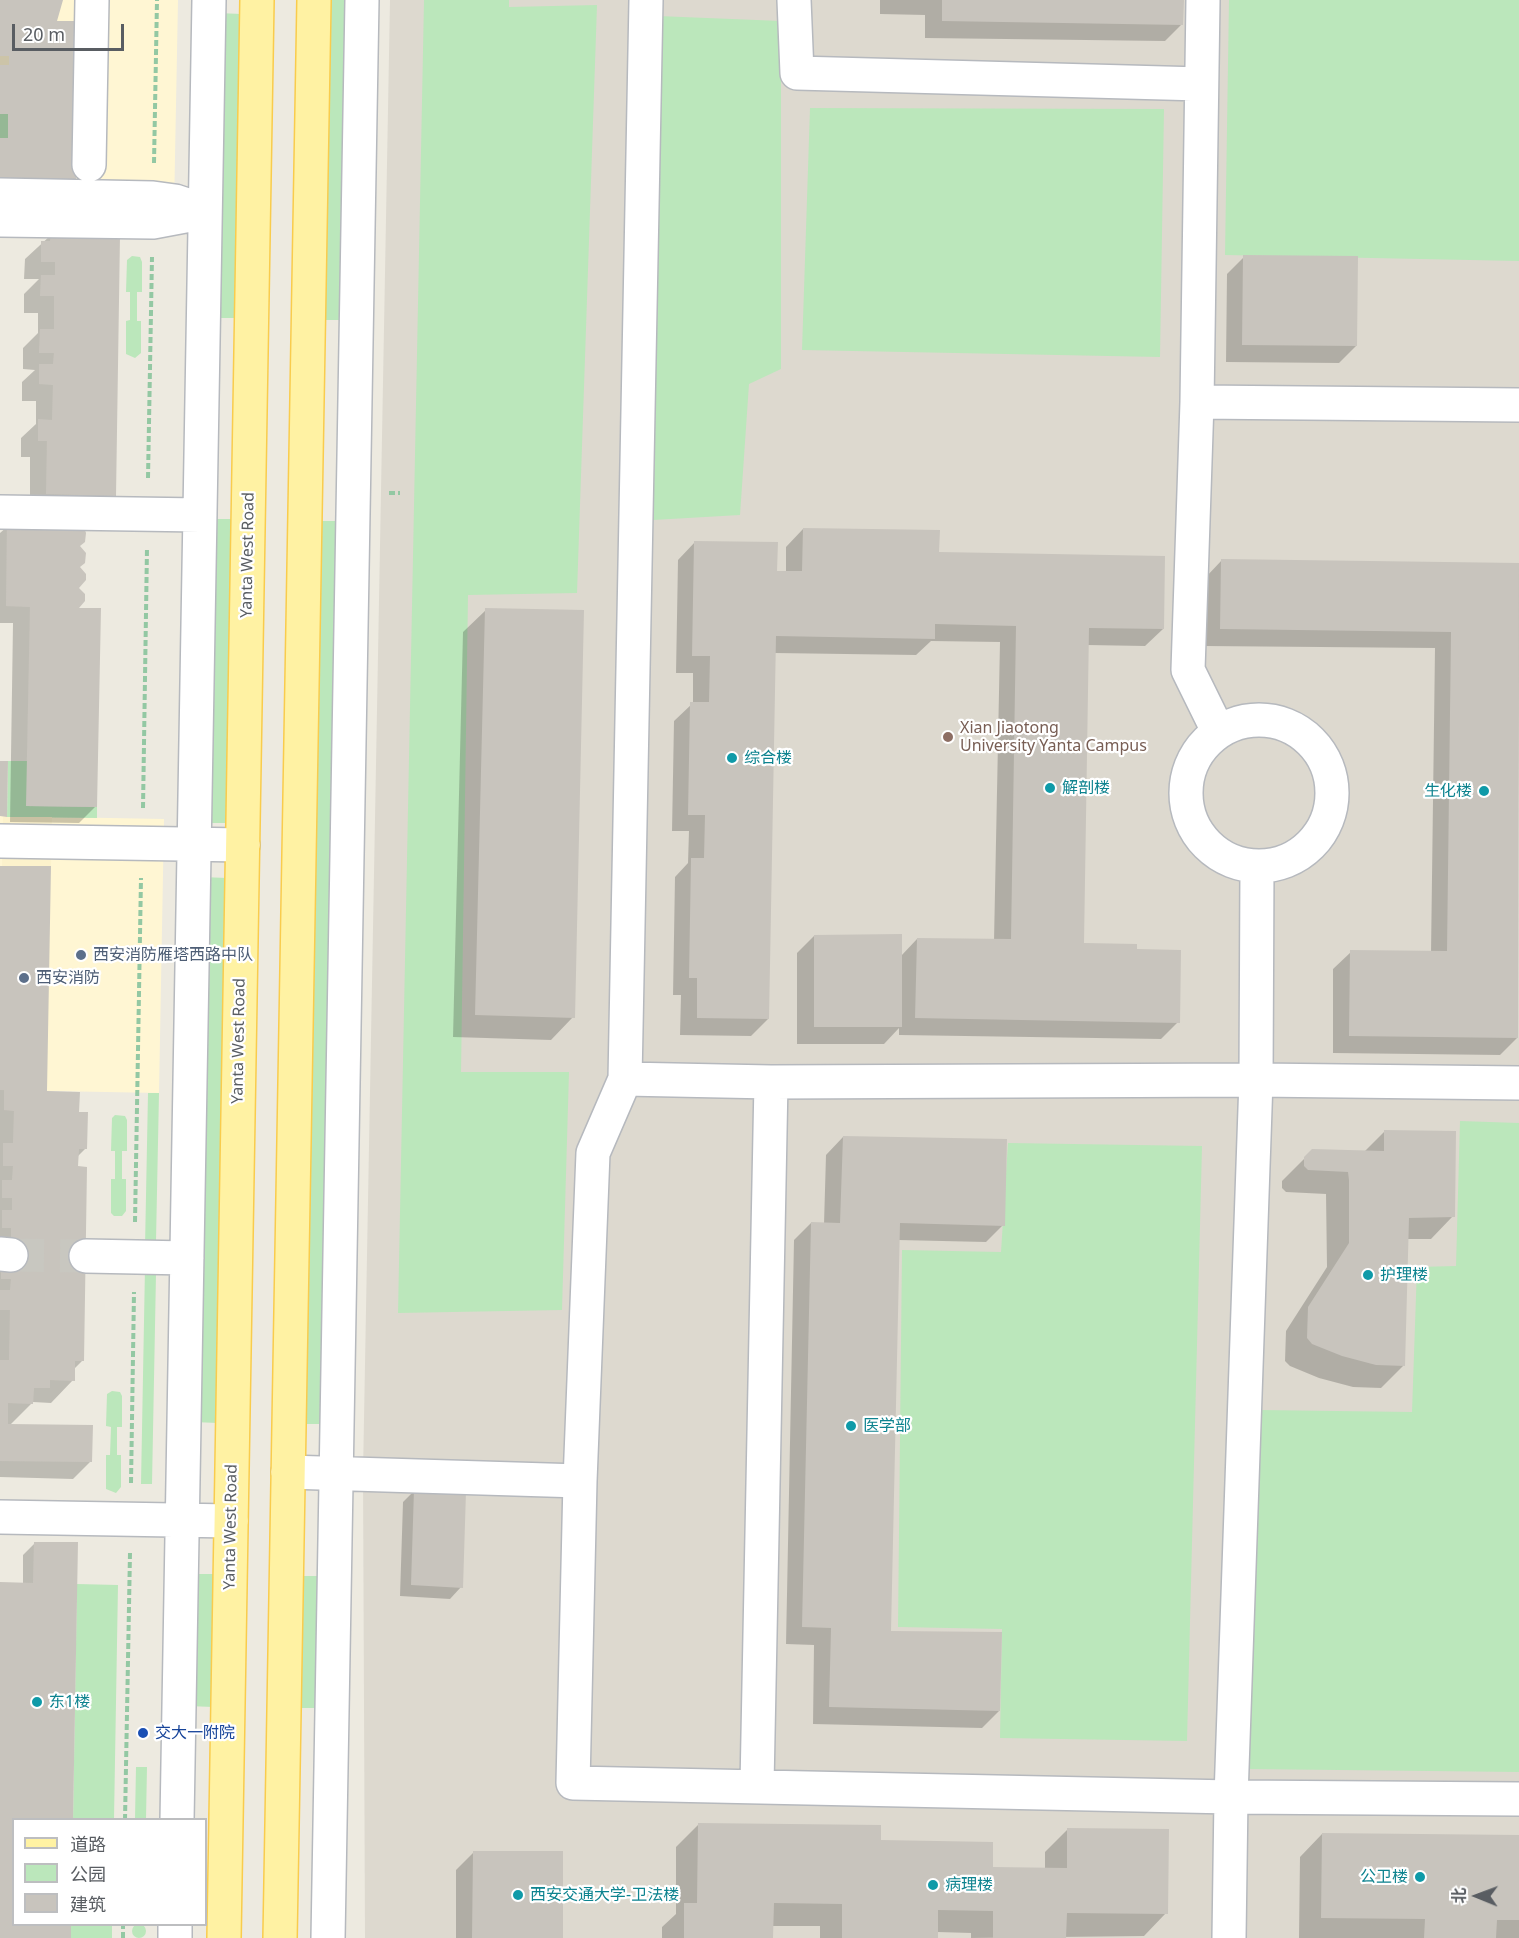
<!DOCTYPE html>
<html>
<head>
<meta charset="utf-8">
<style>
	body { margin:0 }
	#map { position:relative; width:1519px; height:1938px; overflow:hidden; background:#edeae0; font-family:"Noto Sans","Noto Sans SC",sans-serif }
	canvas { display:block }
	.legend { position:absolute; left:12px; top:1818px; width:195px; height:108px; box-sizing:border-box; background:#fff; border:2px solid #bdbec0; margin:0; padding:8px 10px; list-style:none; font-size:18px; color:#595d62 }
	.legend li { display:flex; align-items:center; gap:12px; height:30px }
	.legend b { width:30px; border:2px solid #bdbec0 }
	.north { position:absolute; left:1447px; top:1866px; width:60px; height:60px; -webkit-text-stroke:4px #fff; paint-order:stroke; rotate:271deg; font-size:16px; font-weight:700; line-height:24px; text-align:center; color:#595d62 }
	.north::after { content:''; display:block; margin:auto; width:21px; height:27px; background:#595d62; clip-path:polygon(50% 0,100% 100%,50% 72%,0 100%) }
	.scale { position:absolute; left:12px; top:24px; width:112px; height:27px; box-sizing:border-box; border:3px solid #595d62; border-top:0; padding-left:8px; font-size:18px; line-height:21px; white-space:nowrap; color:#595d62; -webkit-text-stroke:4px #fff; paint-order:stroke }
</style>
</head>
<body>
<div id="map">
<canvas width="1519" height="1938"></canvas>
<ul class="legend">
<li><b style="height:8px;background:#fff2a3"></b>道路</li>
<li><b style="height:16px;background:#bbe7bb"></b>公园</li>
<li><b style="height:16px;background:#c8c4bd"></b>建筑</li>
</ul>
<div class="north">北</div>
<div class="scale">20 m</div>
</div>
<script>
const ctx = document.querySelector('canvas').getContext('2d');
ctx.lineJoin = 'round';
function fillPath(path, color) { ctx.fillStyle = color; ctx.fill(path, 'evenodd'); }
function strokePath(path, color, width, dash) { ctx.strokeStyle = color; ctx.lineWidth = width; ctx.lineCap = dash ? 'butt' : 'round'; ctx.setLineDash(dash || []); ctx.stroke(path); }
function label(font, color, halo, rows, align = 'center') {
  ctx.font = font + ' "Noto Sans","Noto Sans SC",sans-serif'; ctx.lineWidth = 4.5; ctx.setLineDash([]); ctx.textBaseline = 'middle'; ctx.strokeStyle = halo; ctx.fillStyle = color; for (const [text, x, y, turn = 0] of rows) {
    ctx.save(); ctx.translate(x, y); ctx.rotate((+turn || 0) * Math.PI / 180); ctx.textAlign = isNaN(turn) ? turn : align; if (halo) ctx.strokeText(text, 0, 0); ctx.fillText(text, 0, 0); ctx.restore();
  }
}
fillPath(new Path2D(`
	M0,0H178L174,210L0,206Z
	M0,816L164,819L159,1093L0,1090Z`), '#fff6d3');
fillPath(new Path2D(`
	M390,0H1519V1938H365L363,1473Z`), '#ddd9cf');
fillPath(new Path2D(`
	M329,0H353L348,320H323Z
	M424,0H509V7L597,5L577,593L468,595L461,1072H569L562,1310L398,1313Z
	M1229,0H1519V261L1225,255Z
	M217,13L242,14L237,318H212Z
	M658,16L781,21V369L749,384L740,515L653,520Z
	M810,108L1164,109L1160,357L802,350Z
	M0,114H8V138H0Z
	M132,256L140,257L142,262V292H137V321H141V353L135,358L126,354V321L130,320V292H126L127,260Z
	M209,519H233L228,823H203Z
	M320,521H344L328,1424H304Z
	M8,761H27V806L97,807V818L7,817Z
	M202,877L227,878L218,1423L193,1422Z
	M148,1093H159L156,1241L145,1247Z
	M115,1115L125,1116L127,1120V1151H122V1179H126V1211L122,1216H114L111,1213V1179H115V1151H111L112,1118Z
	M1460,1121L1519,1123V1772L1249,1769L1259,1410L1412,1412L1417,1267L1456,1266Z
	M1008,1143L1202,1146L1187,1741L1000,1738L1002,1629L898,1627L902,1250L1001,1252Z
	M145,1267L156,1274L152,1484H141Z
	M112,1391L120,1392L122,1396V1427H117V1455H121V1487L116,1493L106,1489V1455H110L111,1427L106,1426L107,1394Z
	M190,1574H215L213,1707L188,1706Z
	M301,1576H326L323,1708H299Z
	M77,1584L118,1585L114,1819L73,1820Z
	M136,1767H147L146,1819H135Z
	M132 1931a7 7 0 1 1 14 0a7 7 0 1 1-14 0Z
	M71,1925H112V1938H71Z`), '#bbe7bb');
fillPath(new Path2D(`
	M3,817H52L51,866H2Z`), '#fcf2cc');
fillPath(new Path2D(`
	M0,0H62L0,200Z
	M880,0H1182V24L1165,41L925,38V15L880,14Z
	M51,235L114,495L97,512L30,511V457H21V438L36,424V401H22V382L35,370L23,369V348L38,333V313H24V294L39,279H24L25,259Z
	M1244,257L1356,346L1339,363L1226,362L1227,274Z
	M8,526L80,527L84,531L78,546L75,609L96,806L79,823L10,822L13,623H0V533Z
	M803,529L938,554L1163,629L1145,646L1087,645L1083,944L1135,950L1178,1022L1161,1039L899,1035V1028L884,1044H797V953L814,936L901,956L917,939L994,941L1000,642L931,641L916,655L774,653L768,1019L751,1036L680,1035L681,995H673L675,877L688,863L689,831H672L674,721L693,703V673H676L678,560L695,542L776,572H786V547Z
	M1222,560L1519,564L1517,1038L1500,1055L1333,1053V969L1351,952L1431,953L1435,648L1204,646L1205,578Z
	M486,610L573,1017L551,1040L453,1037L463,632Z
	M0,867L45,1093L78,1113L86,1148L77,1157L82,1361L73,1370V1380L51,1403L33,1402L10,1425L90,1462L73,1479L0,1477Z
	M1385,1131L1453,1216L1431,1239H1407L1403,1366L1381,1388L1353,1387L1319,1378L1290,1366L1285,1361L1286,1331L1327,1267L1326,1194L1286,1192L1282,1188V1181L1313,1150L1364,1152Z
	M843,1137L1003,1225L986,1242L898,1240L890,1632L999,1711L982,1728L813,1724L814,1645L786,1644L794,1240L811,1223L824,1224L826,1155Z
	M414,1491L461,1587L450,1599L400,1596L403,1502Z
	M35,1543L76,1544L14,1820V1924L69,1938H0V1584H23V1555Z
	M699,1824L879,1842L991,1868L1045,1869V1852L1068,1829L1166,1913L1144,1936L971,1938V1933L937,1932V1938H820V1926H772V1938H662V1927L676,1914V1847Z
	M1322,1834L1519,1837V1938H1299L1300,1857Z
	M473,1853L561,1938H456V1870Z`), '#0003');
fillPath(new Path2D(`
	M0,0H63L57,21H79L76,185L0,183V138H8V114H0V65H9V56H0Z
	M942,0H1184L1183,25L942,21Z
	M51,234L120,235L116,496L46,494L47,441H38V419L52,420L53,385L39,384V364H53L54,353H39L40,329H54V296H40L41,275H55V262H41V241H50Z
	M1243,255L1358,256L1357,346L1242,345Z
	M7,524L85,530L86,533L85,542L80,546L86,553L85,563L80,567L86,574V580L79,588L85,594V601L79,608H101L97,807L26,806L30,607L6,606Z
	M803,528L940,530L939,552L1165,556L1164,629L1089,628L1084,943L1137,944V949L1181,950L1180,1023L915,1018L917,938L1011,939L1016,626L935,624V639L776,636L769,1019L697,1018V978H689L691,858H704L705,815H688L690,702H709L710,656H692L694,541L778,542L777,571H802Z
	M1221,559L1519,563L1518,1038L1349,1036L1350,950L1447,951L1451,632L1220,629Z
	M485,608L584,610L575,1018L475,1015Z
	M0,761H8L7,817L0,816Z
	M0,866H51L47,1091L80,1092L79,1112H88L87,1149H79L78,1166L87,1167L84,1361H75V1381L50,1380V1388H34L33,1404L8,1403V1424L93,1425L92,1462L0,1461V1360H9L10,1310H0V1290H10L11,1279H1V1263H11V1228H2V1210H12V1198H2V1180H12L13,1166H3V1143H13L14,1111L4,1110V1090H0Z
	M902,934V1027H814V935Z
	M1384,1130L1456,1131L1455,1217L1409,1218L1405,1366L1376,1365L1342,1356L1312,1344L1307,1338L1308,1307L1349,1243V1180L1348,1172L1308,1170L1304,1166V1157L1312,1149L1384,1151Z
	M843,1136L1007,1139L1005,1226L900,1223L891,1631L1002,1632L1000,1711L829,1707L831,1628L802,1627L811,1222L840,1223Z
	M414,1489L466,1491L463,1588L411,1585Z
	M34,1542H78L73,1820H14V1924H71V1938H0V1582L33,1583Z
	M698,1823L881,1825V1840L993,1842V1867L1067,1868V1828L1169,1829L1168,1914L1067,1913L1066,1938H993V1911L938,1910V1938H842V1904L774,1903L773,1938H684V1903H697Z
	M1322,1833L1519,1835V1920H1497L1496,1938H1424L1425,1919L1321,1918Z
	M473,1851H563V1938H472Z`), '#c8c4bd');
strokePath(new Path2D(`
	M11,1255L86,1256`), '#c8c7c0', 33, [33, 16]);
const minor = new Path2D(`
	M794,0L797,73L1201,84
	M1203,0L1197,402L1188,670L1218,731
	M89,165L92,0
	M0,195L153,198L175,201L205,211
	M0,220L153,222L201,213
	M1197,402L1519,405
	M0,512L200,515
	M1186 793a73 73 0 1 1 146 0a73 73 0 1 1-146 0Z
	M0,841L243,845
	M1257,866L1256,1080L1519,1083
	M625,1079L646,0
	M0,1254L11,1255
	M86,1256L187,1258
	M288,1472L580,1481L573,1783L1231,1797L1256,1080L771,1082L625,1079L593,1153L580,1481
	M0,1517L231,1521
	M757,1785L771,1082
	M177,1820L209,0
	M175,1938V1924
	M328,1938L362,0
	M1229,1938L1231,1797L1519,1799`);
const major = new Path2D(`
	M224,1938L257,0
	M280,1938L314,0`);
strokePath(minor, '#b6b9be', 36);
strokePath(major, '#f9cc4d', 36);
strokePath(new Path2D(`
	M154,163L157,0
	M148,478L152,257
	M389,493H400
	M143,808L147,548
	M135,1222L141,878
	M131,1483L134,1292
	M125,1820L130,1553
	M123,1938V1924`), '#93c8a3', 4, [6, 3]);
strokePath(minor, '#fff', 33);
strokePath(major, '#fff2a3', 33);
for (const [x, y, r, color] of [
	[948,737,6,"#8d6e63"],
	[732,758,6,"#0f9aa8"],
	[1050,788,6,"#0f9aa8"],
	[1484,791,6,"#0f9aa8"],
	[81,955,6,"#5c6f8a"],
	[24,978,6,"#5c6f8a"],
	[1368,1275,6,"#0f9aa8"],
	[851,1426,6,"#0f9aa8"],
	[37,1702,6,"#0f9aa8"],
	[143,1733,6,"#1a4fb4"],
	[1420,1877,6,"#0f9aa8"],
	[933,1885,6,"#0f9aa8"],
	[518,1895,6,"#0f9aa8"]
]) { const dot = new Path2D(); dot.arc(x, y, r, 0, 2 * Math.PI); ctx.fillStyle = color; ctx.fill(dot); strokePath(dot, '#fff', 2); }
label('16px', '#595d62', '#fff', [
	["Yanta West Road",248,555,-89],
	["Yanta West Road",239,1041,-89],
	["Yanta West Road",231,1527,-89]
]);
label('16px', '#785e54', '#fff', [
	["Xian Jiaotong",960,728],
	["University Yanta Campus",960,746]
], 'left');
label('16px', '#0d838f', '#fff', [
	["综合楼",744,758],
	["解剖楼",1062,788],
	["生化楼",1472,791,"right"],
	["护理楼",1380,1275],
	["医学部",863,1426],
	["东1楼",49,1702],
	["公卫楼",1408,1877,"right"],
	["病理楼",945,1885],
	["西安交通大学-卫法楼",530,1895]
], 'left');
label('16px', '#4e5e75', '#fff', [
	["西安消防雁塔西路中队",93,955],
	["西安消防",36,978]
], 'left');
label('16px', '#164399', '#fff', [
	["交大一附院",155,1733]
], 'left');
</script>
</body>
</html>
